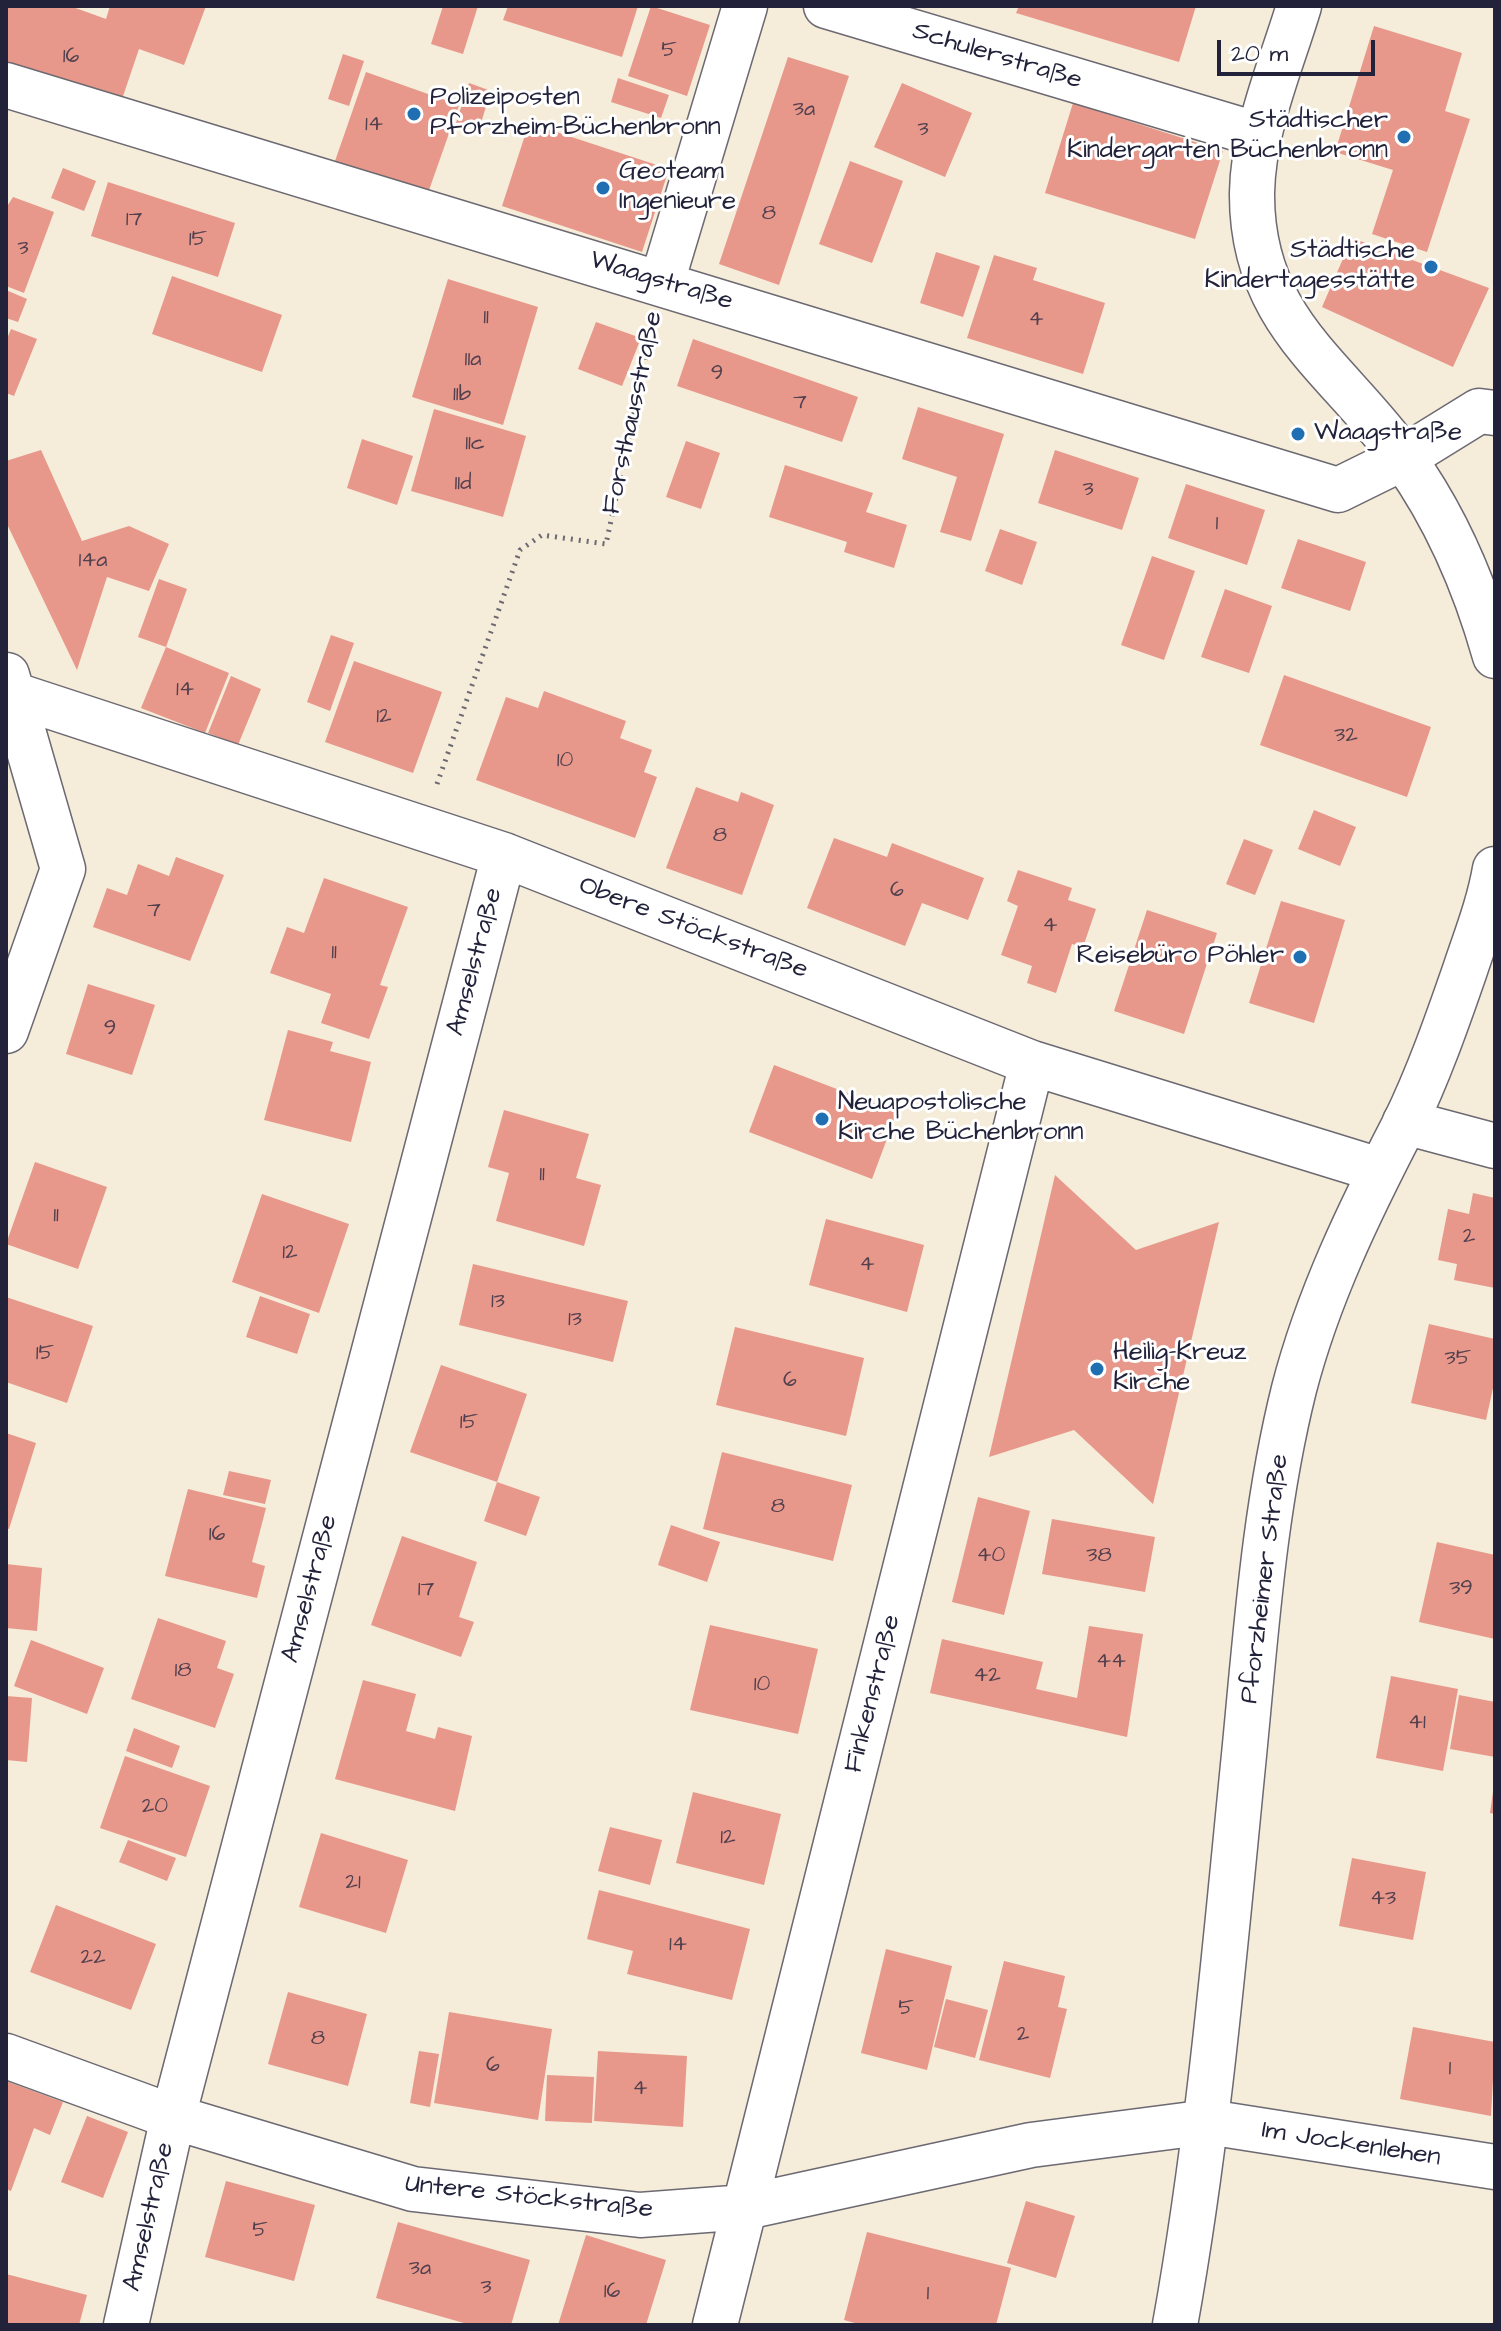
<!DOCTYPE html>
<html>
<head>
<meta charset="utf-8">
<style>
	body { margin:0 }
	#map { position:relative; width:1501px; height:2331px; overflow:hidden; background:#f5ecd9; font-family:"Architects Daughter",sans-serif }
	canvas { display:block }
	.frame { position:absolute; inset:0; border:8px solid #22223b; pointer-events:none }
	.scale { position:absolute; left:1217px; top:40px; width:158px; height:36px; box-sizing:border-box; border:4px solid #22223b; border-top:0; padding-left:10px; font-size:24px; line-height:28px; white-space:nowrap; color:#22223b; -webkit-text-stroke:6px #fff; paint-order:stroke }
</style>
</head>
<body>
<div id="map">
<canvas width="1501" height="2331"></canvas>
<div class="frame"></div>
<div class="scale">20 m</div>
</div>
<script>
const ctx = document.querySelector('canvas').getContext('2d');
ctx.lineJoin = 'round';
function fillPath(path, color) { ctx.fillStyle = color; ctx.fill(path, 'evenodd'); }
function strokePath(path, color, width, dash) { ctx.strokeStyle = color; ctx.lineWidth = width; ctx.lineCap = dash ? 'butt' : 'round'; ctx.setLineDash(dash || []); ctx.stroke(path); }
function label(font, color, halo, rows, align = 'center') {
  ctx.font = font + ' "Architects Daughter",sans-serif'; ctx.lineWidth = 6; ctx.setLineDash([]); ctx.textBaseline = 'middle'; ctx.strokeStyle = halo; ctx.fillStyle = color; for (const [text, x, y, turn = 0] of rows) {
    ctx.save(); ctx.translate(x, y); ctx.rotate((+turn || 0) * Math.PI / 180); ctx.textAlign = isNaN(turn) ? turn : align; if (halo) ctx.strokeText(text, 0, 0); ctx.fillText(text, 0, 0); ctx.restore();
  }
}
fillPath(new Path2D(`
	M6,6H70L106,19L110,6H206L184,65L139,49L120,105L6,65Z
	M443,6H478L463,54L431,44Z
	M508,6H638L622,57L503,20Z
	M651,6L710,25L687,96L628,76Z
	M1019,6H1196L1179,62L1016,13Z
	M1374,26L1462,53L1445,111L1470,119L1427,252L1372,234L1393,170L1335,152Z
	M343,54L364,61L349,106L328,99Z
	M788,57L849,76L779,285L719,264Z
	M366,72L459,105L428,193L335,161Z
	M618,78L669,95L661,118L611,102Z
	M469,83L491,91L479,129L456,123Z
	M902,83L972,113L945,177L874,147Z
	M1073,103L1223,151L1195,239L1045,193Z
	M529,123L669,169L642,252L502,206Z
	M850,161L903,181L872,263L819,244Z
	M63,168L96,181L84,211L51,198Z
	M108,182L235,223L218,277L91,236Z
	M13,197L54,212L24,293L6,286V208Z
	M1352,238L1489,288L1453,367L1322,307Z
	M936,252L980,266L963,317L920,303Z
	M994,255L1037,268L1033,280L1105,303L1083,374L967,338Z
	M172,276L282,315L262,372L152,334Z
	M448,279L538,307L503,425L412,397Z
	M6,290L27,299L18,322L6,318Z
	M596,322L641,338L622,386L578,369Z
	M11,329L37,339L14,396L6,393V341Z
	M693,339L858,397L842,442L677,386Z
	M918,407L1004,434L971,541L940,532L957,477L902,459Z
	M434,409L526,436L503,517L411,491Z
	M362,439L413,456L397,505L347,488Z
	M686,441L720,453L701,509L666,497Z
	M41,450L82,541L129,526L169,544L149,591L107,577L77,670L6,522V461Z
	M1055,450L1139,478L1122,530L1038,503Z
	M785,465L873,493L866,512L907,525L894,568L844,552L847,542L769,517Z
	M1186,484L1265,510L1247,565L1168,538Z
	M1000,529L1037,542L1022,585L985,571Z
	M1298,539L1366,562L1350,611L1281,588Z
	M1152,556L1195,571L1164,660L1121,645Z
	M159,579L187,589L166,647L138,637Z
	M1225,589L1272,606L1249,673L1201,657Z
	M331,635L354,643L330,711L307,702Z
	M166,647L229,673L205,733L141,708Z
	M354,661L442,692L413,773L325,742Z
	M1284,675L1431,727L1407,797L1260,745Z
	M231,676L261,689L238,745L208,733Z
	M544,691L626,721L620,738L652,750L644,772L657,777L635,838L476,780L506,697L538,708Z
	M696,787L738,802L741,792L774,805L742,895L666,868Z
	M1314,810L1356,827L1340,866L1298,849Z
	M834,838L887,857L892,843L984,878L968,920L922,903L905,946L807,908Z
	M1244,839L1273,850L1255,895L1226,884Z
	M176,857L224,875L190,961L93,927L107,888L127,895L138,864L169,876Z
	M1018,870L1072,888L1068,900L1096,909L1083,947L1072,944L1056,993L1027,983L1032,966L1001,955L1018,906L1007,901Z
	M324,878L408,907L380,985L388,987L369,1039L321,1023L331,994L270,973L287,927L304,933Z
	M1281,901L1345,920L1314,1023L1249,1003Z
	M1147,910L1217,933L1184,1034L1114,1011Z
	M88,984L155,1005L132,1075L66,1054Z
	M288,1030L333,1042L330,1051L371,1062L351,1142L264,1120Z
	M774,1065L897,1112L872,1179L749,1132Z
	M504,1110L589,1134L576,1178L601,1185L584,1246L496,1221L509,1173L488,1167Z
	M35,1162L107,1187L78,1269L6,1244Z
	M1055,1175L1136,1250L1219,1222L1153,1504L1074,1430L989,1457Z
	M1473,1193L1495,1198V1288L1454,1280L1457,1264L1438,1260L1448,1209L1469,1214Z
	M262,1194L349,1224L319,1313L232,1282Z
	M826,1219L924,1245L907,1312L809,1285Z
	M473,1264L628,1301L613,1362L459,1325Z
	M260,1296L310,1314L297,1354L246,1337Z
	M6,1297L93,1326L67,1403L6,1382Z
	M1429,1324L1495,1339V1379L1486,1420L1411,1403Z
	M735,1327L864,1358L846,1436L716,1405Z
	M441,1365L527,1394L497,1482L410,1452Z
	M6,1433L36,1443L9,1529L6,1528Z
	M722,1452L852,1485L833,1561L703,1529Z
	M229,1471L271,1480L265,1504L223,1495Z
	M497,1482L540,1497L526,1536L484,1521Z
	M188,1489L266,1508L252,1562L265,1566L257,1598L165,1576Z
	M978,1497L1030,1511L1004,1615L952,1602Z
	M1052,1519L1155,1537L1145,1592L1042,1574Z
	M671,1525L720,1542L707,1582L658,1565Z
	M402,1536L477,1562L459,1617L474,1622L461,1657L371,1625Z
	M1437,1542L1495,1555V1639L1419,1622Z
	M6,1564L42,1568L37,1631L6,1628Z
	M158,1618L226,1641L217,1668L234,1674L215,1728L131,1699Z
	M710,1625L818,1649L798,1734L690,1710Z
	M1089,1626L1143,1634L1127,1737L930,1693L942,1639L1043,1662L1036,1689L1077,1698Z
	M31,1640L104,1668L87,1714L14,1686Z
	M1391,1676L1458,1689L1443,1771L1376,1758Z
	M363,1680L416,1694L406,1731L435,1739L438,1727L472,1736L455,1811L335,1779Z
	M1459,1695L1495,1702V1757L1450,1749Z
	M6,1696L32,1698L27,1762L6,1760Z
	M134,1728L180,1746L172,1768L126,1751Z
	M125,1756L210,1786L186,1857L100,1828Z
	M693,1792L781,1814L764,1885L676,1863Z
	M1493,1792H1495V1814L1490,1813Z
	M610,1827L662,1840L650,1885L598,1871Z
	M321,1833L408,1860L386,1933L299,1907Z
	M128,1840L176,1858L167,1881L119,1862Z
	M1352,1858L1426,1872L1413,1940L1339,1926Z
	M599,1890L750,1929L732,2000L627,1974L633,1951L587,1939Z
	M56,1905L156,1944L131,2010L30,1972Z
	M886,1949L952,1966L927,2070L861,2053Z
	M1004,1961L1065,1976L1058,2007L1067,2009L1050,2078L979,2060Z
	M288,1992L367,2014L348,2086L268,2064Z
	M946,1999L988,2010L975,2058L934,2047Z
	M449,2012L552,2029L538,2120L434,2103Z
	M1413,2027L1495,2042L1491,2116L1400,2099Z
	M419,2051L439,2054L430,2107L410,2103Z
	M598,2051L687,2056L683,2127L594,2121Z
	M547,2075L594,2077L592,2123L545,2121Z
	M6,2081L63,2102L50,2135L34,2128L11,2191L6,2189Z
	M87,2116L128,2132L103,2198L61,2182Z
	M226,2181L315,2205L294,2281L205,2257Z
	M1026,2201L1075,2216L1056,2278L1007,2263Z
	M398,2222L530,2260L511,2325H471L376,2298Z
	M867,2232L1011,2268L996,2325H862L844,2320Z
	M586,2235L666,2260L646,2325H558Z
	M6,2274L87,2295L79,2325H6Z`), '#e7988b');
const minor = new Path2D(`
	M826,6L1259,135
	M6,85L1338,490L1403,458L1479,411L1495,413
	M662,282L745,6
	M6,692L504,855L1032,1063L1379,1170
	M6,1031L63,869L7,675
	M1405,1122L1495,1146
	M6,2056L173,2117L413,2189L640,2215L746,2207L1031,2145L1208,2122L1495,2167
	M126,2325L173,2117L504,855
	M715,2325L1032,1063`);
const secondary = new Path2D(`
	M1299,6C1281,66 1253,129 1252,193C1251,322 1338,367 1404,459C1447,519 1475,585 1495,656
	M1175,2325C1209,2136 1225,1946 1244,1755C1256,1633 1264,1509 1294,1389C1318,1296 1360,1210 1404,1125C1428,1076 1447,1022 1465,970C1476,937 1489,904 1495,869`);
strokePath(minor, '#6c6972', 47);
strokePath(secondary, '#6c6972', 47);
strokePath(new Path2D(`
	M437,784L520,550L542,535L606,544L651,334`), '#6c6972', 5, [2, 6]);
strokePath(minor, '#fff', 44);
strokePath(secondary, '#fff', 44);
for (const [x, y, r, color] of [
	[414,114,8,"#1f6fb2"],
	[1404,137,8,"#1f6fb2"],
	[603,188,8,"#1f6fb2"],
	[1431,267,8,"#1f6fb2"],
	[1298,434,8,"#1f6fb2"],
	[1300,957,8,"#1f6fb2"],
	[822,1119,8,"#1f6fb2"],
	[1097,1369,8,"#1f6fb2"]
]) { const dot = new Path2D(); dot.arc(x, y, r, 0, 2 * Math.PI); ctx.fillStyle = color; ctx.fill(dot); strokePath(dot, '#fff', 3); }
label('22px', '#53404f', null, [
	["5",669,51],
	["16",71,57],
	["3a",804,110],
	["14",374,125],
	["3",923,130],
	["8",769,214],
	["17",134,220],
	["15",198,240],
	["3",23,249],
	["11",486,318],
	["4",1036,320],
	["11a",473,360],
	["9",717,374],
	["11b",462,395],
	["7",800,403],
	["11c",475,444],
	["11d",463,484],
	["3",1088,490],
	["1",1217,524],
	["14a",93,561],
	["14",185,690],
	["12",384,717],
	["32",1346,736],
	["10",565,761],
	["8",720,836],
	["6",897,891],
	["7",154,911],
	["4",1050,926],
	["11",334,953],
	["9",110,1029],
	["11",542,1175],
	["11",56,1216],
	["2",1469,1237],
	["12",290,1253],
	["4",867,1265],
	["13",498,1302],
	["13",575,1320],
	["15",45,1354],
	["35",1458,1359],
	["6",790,1381],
	["15",469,1423],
	["8",778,1507],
	["16",217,1535],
	["40",991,1556],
	["38",1099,1556],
	["39",1461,1589],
	["17",426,1590],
	["44",1111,1662],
	["18",183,1671],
	["42",987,1676],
	["10",762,1685],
	["41",1417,1723],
	["20",155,1807],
	["12",728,1838],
	["21",353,1883],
	["43",1383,1899],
	["14",678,1945],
	["22",93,1958],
	["5",906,2009],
	["2",1023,2035],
	["8",318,2039],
	["6",493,2066],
	["1",1450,2069],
	["4",640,2089],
	["5",260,2231],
	["3a",420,2269],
	["3",486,2288],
	["16",612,2292],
	["1",928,2294]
]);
label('26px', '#22223b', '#fff', [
	["Schulerstraße",997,57,17],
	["Waagstraße",661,282,17],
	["Forsthausstraße",634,413,-78],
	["Obere Stöckstraße",693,929,21],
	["Amselstraße",476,962,-75],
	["Pforzheimer Straße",1266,1579,-83],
	["Amselstraße",311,1589,-75],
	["Finkenstraße",874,1694,-76],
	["Im Jockenlehen",1351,2145,9],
	["Untere Stöckstraße",529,2198,6],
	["Amselstraße",150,2217,-77]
]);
label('26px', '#22223b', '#fff', [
	["Polizeiposten",430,99],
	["Pforzheim-Büchenbronn",430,129],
	["Städtischer",1388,122,"right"],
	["Kindergarten Büchenbronn",1388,152,"right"],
	["Geoteam",619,173],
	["Ingenieure",619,203],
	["Städtische",1415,252,"right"],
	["Kindertagesstätte",1415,282,"right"],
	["Waagstraße",1314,434],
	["Reisebüro Pöhler",1284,957,"right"],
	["Neuapostolische",838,1104],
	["Kirche Büchenbronn",838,1134],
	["Heilig-Kreuz",1113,1354],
	["Kirche",1113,1384]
], 'left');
</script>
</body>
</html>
